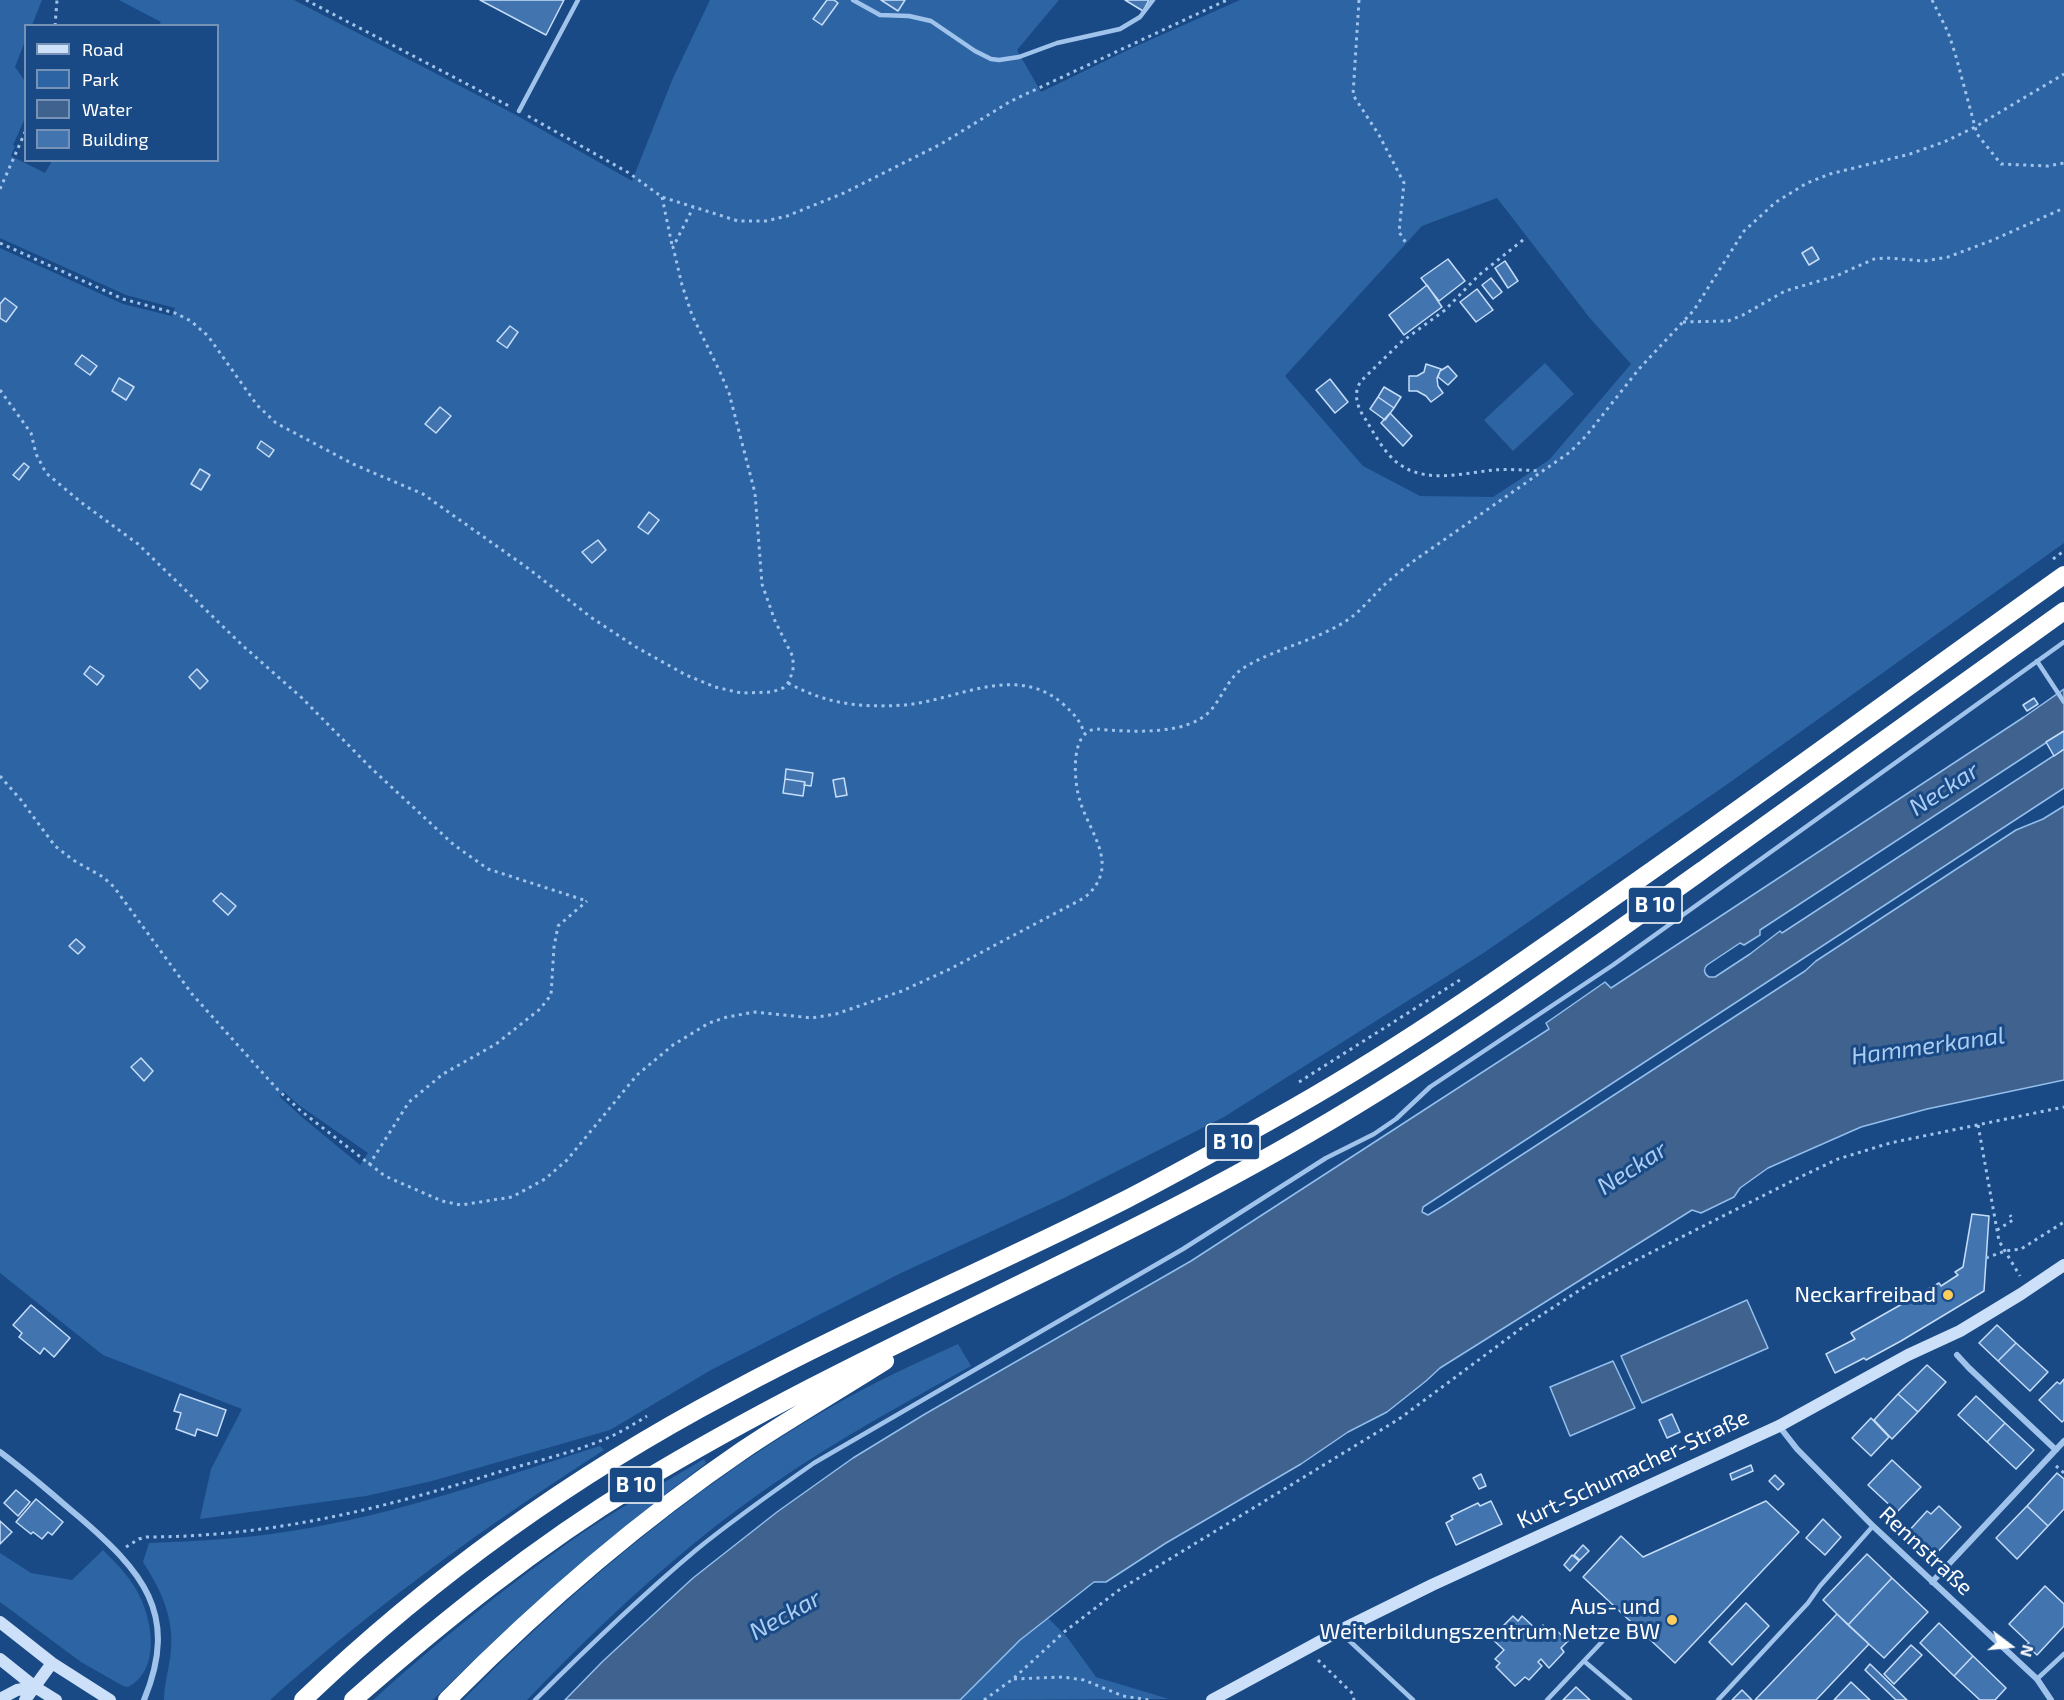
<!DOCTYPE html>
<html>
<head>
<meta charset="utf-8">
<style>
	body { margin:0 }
	#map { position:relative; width:2064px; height:1700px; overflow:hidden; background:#1a4a85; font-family:"Exo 2",sans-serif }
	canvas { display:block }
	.legend { position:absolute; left:24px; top:24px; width:195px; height:138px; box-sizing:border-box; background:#1a4a85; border:2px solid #7692b6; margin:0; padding:8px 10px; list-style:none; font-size:18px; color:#fff }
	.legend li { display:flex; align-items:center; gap:12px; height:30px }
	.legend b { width:30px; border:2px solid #7692b6 }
	.north { position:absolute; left:1980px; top:1616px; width:60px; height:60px; -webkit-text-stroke:4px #1a4a85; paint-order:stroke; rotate:106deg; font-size:16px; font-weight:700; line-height:24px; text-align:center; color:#fff }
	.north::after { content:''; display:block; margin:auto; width:21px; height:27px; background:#fff; clip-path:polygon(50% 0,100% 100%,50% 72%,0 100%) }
</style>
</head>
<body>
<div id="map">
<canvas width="2064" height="1700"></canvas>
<ul class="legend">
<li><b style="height:8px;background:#cce0f9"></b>Road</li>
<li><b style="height:16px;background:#2c64a4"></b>Park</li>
<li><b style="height:16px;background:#3f638e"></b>Water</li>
<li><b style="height:16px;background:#4274af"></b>Building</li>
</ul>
<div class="north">N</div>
</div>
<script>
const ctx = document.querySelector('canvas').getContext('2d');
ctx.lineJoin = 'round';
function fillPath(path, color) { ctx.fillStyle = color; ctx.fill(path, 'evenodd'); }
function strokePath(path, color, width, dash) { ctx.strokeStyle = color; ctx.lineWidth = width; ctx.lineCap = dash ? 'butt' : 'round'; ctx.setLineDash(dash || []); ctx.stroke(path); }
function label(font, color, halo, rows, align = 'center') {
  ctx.font = font + ' "Exo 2",sans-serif'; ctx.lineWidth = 6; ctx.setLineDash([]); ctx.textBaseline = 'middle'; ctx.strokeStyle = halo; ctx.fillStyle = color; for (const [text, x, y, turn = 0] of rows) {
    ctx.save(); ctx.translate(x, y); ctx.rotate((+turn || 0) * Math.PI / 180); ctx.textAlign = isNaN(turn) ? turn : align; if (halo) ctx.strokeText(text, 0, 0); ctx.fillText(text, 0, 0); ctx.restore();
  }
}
fillPath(new Path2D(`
	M0,0H42L32,25L26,26L25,41L15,67L25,81L26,116L13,145L15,146L11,156L45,173L52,161L218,160V26L159,25L161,22L119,0H294L516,115L632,181L673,78L710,0H1059L1017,50L1041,92L1132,48L1240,0H2064V543L1729,783L1485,952L1224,1117L1064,1198L901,1273L711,1370L610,1430L432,1481L366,1496L200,1519L211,1469L242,1409L103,1355L0,1273V248L123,304L172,316L175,308L126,295L0,238ZM1497,198L1589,317L1631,364L1549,460L1493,497L1420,496L1363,466L1285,376L1422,226ZM283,1091L300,1106L368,1153L360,1165L303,1118L279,1096Z
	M1545,363L1574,394L1513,451L1484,420Z
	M958,1344L971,1366C905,1403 838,1439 776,1482C685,1544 603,1621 527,1700H463C576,1585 717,1467 860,1391C892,1374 925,1359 958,1344Z
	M600,1446L604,1450C487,1525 373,1607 270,1700H164C164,1683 170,1666 171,1649C174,1617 160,1588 143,1562L149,1543C197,1541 244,1539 291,1531C396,1515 498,1478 600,1446Z
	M704,1459L706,1463C609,1536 519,1615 433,1700H373C436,1643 502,1590 572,1540C614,1511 660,1485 704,1459Z
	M103,1550C114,1561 126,1573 134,1586C152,1614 163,1669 128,1687L123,1686L81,1662L0,1602V1553L31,1573L72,1580Z
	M1048,1618L1067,1637L1096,1677L1169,1699L960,1700L1020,1640Z`), '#2c64a4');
const water = new Path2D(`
	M2064,689V731L1760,930V935L1744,945L1740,943L1707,965C1703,969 1704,974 1709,977H1715L1750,954L1780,931L1782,933L2064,749V788L1423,1207L1422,1212L1428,1215L1443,1206L1805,971L1816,961L2016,830L2043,819L2064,806V1080L1927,1109L1861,1127L1768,1168L1740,1188L1734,1197L1701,1213L1692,1210L1440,1368L1426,1381L1387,1412L1348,1432L1301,1464L1166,1543L1106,1582H1094L1020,1640L960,1700H565L602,1662L693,1578L777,1512L853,1458L925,1414L1191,1261L1549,1029L1546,1023L1605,982L1611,988L2024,717Z
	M1747,1300L1768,1348L1642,1403L1621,1356Z
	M1613,1361L1635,1408L1570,1436L1550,1387Z`);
fillPath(water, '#3f638e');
strokePath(water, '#93bfee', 1.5);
const building = new Path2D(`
	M480,0H564L546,35Z
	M827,0H834L838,3L822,25L813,19Z
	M881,0H905L898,11Z
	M1125,0H1149L1143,11Z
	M1812,247L1819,259L1809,265L1802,253Z
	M1448,259L1465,281L1439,301L1421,278Z
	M1505,261L1518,281L1508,288L1495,268Z
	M1491,278L1502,292L1493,299L1482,285Z
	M1427,285L1442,307L1404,335L1389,315Z
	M1477,289L1493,310L1476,322L1460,302Z
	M5,298L17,307L6,322L0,318V304Z
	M510,326L518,332L507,348L497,341Z
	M82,355L97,366L90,375L75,364Z
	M1426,364L1441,369L1437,378L1438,386L1443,393L1431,402L1426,396L1417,391H1409V376H1417L1424,372Z
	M1448,366L1457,376L1448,385L1438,377L1440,371Z
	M119,378L134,387L126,400L112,391Z
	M1330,379L1348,402L1335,413L1316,390Z
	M1384,387L1401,397L1394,408L1378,397Z
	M1378,397L1394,408L1385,420L1370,409Z
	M440,407L451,416L436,433L425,424Z
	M1390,413L1412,436L1403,446L1381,423Z
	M261,441L274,450L269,457L257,448Z
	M24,463L29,467L19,480L13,475Z
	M200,469L210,475L201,490L191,484Z
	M649,512L659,520L648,534L638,527Z
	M598,540L606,550L592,563L582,552Z
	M90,666L104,676L97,685L84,674Z
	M197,669L208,681L200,689L189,677Z
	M2034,698L2038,704L2027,711L2023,705Z
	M2064,731V749L2054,756L2046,742Z
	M786,769L813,773L811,786L804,785L805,782L785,779Z
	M844,778L847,795L836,797L833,780Z
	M785,779L805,782L803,796L783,793Z
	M221,893L236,906L228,915L213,901Z
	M76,939L85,947L78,954L69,946Z
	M141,1058L153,1071L144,1081L131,1067Z
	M1972,1214L1989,1216L1984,1291L1901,1341L1866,1360L1864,1358L1835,1373L1826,1354L1855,1339L1851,1333L1939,1283L1941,1286L1958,1275L1955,1272L1963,1267Z
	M31,1305L70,1338L54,1357L44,1348L40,1354L19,1337L22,1333L13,1325Z
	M1997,1325L2016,1343L1998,1361L1979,1343Z
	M2016,1343L2048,1372L2030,1391L1998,1361Z
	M1927,1365L1946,1382L1918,1412L1898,1394Z
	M2064,1379V1420L2062,1422L2039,1400L2057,1382L2060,1384Z
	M180,1394L226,1410L217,1436L197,1429L195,1436L176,1429L181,1413L174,1411Z
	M1898,1394L1918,1412L1892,1439L1874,1420Z
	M1976,1396L2005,1423L1987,1442L1958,1415Z
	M1672,1414L1680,1432L1667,1438L1659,1420Z
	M1871,1418L1889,1437L1871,1456L1852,1438Z
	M2005,1423L2034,1450L2016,1469L1987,1442Z
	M1892,1460L1921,1487L1897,1512L1868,1485Z
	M1751,1465L1753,1471L1732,1480L1730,1474Z
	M2057,1473L2064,1479V1509L2048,1526L2027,1506Z
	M1481,1474L1486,1486L1479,1489L1473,1478Z
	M1775,1475L1784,1484L1778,1490L1769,1481Z
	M16,1490L30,1502L18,1516L4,1503Z
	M36,1499L63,1522L52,1535L48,1532L42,1539L33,1532L31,1534L16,1522Z
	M1491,1501L1502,1524L1456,1545L1446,1523L1453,1519L1451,1516L1478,1503L1480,1506Z
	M1766,1501L1799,1532L1675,1663L1583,1577L1621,1536L1643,1557Z
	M1939,1506L1961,1527L1933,1557L1907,1533L1927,1511L1931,1514Z
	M2027,1506L2048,1526L2017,1559L1996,1538Z
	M1823,1519L1841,1537L1825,1555L1806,1538Z
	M0,1521L12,1532L0,1544Z
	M1583,1545L1589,1551L1580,1560L1574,1555Z
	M1867,1554L1892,1578L1848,1625L1823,1600Z
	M1572,1555L1579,1561L1570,1571L1564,1565Z
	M1892,1578L1928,1612L1884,1658L1848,1625Z
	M2045,1586L2064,1604V1626L2037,1655L2026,1645L2029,1643L2009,1624Z
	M1746,1603L1769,1626L1732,1665L1709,1642Z
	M1837,1614L1869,1644L1816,1700H1755Z
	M1513,1616L1518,1621L1522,1616L1537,1630L1543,1625L1553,1635L1557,1631L1568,1641L1561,1648L1564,1652L1549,1668L1541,1659L1538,1662L1542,1666L1529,1680L1525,1677L1515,1686L1496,1667L1500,1663L1495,1659L1504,1650L1489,1636L1498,1627L1500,1629Z
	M1939,1623L1973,1656L1954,1676L1920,1643Z
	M1911,1645L1922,1655L1894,1684L1884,1674Z
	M1973,1656L2006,1688L1995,1700H1980L1954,1676Z
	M1870,1664L1907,1700H1896L1865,1670Z
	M1851,1682L1870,1700H1834Z
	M1576,1687L1590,1700H1563Z
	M1742,1690L1752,1700H1732Z`);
fillPath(building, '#4274af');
strokePath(building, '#c5ddf9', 1.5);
strokePath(new Path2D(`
	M306,0L509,106
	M1359,0L1353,95L1379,135L1404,183L1399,232L1406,243
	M1932,0L1948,32L1955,53L1977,134L2001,164L2048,166L2064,163
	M55,26L57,0
	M528,116L629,173L662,197L738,221H766L787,216L844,193L941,144L1011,101L1227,0
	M0,189L26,130
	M662,197L672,245
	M1523,240L1479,275L1445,310L1400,343L1361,381C1352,394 1358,409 1366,420C1375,435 1385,454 1399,464C1427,484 1463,473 1494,470C1509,469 1525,470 1540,471
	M0,243L123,299L175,313L191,321L208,336L257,405L276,423L353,464L423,494L529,569L592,618L636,647L686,675L715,687L741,693L772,692L783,688L788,683L793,671V657L775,621L762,584L755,493L729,393L720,372L692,315L682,285L673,247L693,208
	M1683,322L1728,321L1743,315L1785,291L1836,276L1874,259L1887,258L1924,261L1948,257L1993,240L2064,208
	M0,390L31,433L36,454L46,473L82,503L138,544L242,645L302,698L371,768L454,845L488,869L587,901
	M2053,559L2064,551
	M788,683C827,704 859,708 904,705C956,701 1015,662 1063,704C1074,714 1080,720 1084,733
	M0,776L21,800L55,846L73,860L103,877L114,887L192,994L278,1090L301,1111L385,1176L442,1201L461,1205L512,1197L545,1179L567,1160L637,1075L673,1045L709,1023L727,1017L755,1012L812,1018L836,1014L902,991L950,969L1084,898C1122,867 1090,834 1080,801C1074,783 1069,730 1097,729C1128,732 1189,736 1211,710C1223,696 1229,676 1245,667C1277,648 1315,641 1346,621C1360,612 1371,598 1383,586C1393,577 1404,568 1415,560L1570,452L1586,436L1639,369L1694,310L1744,231L1776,202L1807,183L1830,174L1910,154L1944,142L1975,127L2064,74
	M1299,1082L1463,978
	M1978,1125L1999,1241L2020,1276
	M369,1165L409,1102L443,1074L496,1044L540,1009L551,995L554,947L558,926L587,901
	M1997,1230L2013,1220L2010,1215
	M1986,1258L2005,1251L2021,1249L2064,1222
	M2056,1466L2064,1473
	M126,1547L139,1539L146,1537C270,1537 381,1509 499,1472C536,1461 576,1452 612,1436C624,1430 636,1423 647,1416
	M1318,1660L1353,1694L1354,1700
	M1014,1679L1062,1677L1084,1680L1123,1696L1149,1700
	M984,1700L1013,1679L1064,1632L1119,1590L1399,1419L1523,1327L1589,1284L1800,1177L1838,1159L1890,1143L2064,1107`), '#a0c3ec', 3, [3, 4.5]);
strokePath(new Path2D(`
	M853,0L880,15L909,16L931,21L975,51L991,59L999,60L1019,57L1057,43L1120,29L1140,17L1153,0
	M519,111L578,0
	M2037,661L2064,702
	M1341,1633L1413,1700
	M1584,1661L1630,1700
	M2037,1679L2064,1654
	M535,1700C587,1648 640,1597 696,1550C734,1519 774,1491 814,1463L1183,1249L1326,1158L1374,1134L1396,1119L1430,1087L1613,965L2064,642
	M1547,1700L1615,1628
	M1718,1700L1808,1603L1820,1586L1873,1526`), '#a0c3ec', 4.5);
strokePath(new Path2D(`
	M1957,1355L1969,1368L2056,1450
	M1779,1426L1797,1449L1873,1526L2037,1679L2051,1700
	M0,1452C27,1472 52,1494 78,1516C142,1571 180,1613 144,1700
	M1932,1582L2064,1441`), '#a0c3ec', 6);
strokePath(new Path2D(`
	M0,1622L52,1663L110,1700
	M0,1659L35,1687L56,1700
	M0,1699L17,1690L35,1687
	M25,1700L52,1663
	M1212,1700L1339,1631L1432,1585L1779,1426L1908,1355L1960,1331L2021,1294L2064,1265`), '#cce0f9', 12);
strokePath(new Path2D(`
	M303,1700C429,1579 574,1475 729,1393C859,1323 995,1266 1127,1199C1183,1170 1238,1139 1293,1108C1409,1042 1518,965 1627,888C1774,785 1918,679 2064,575
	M353,1700C443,1621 535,1547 638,1484C853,1353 1090,1261 1308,1134C1446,1054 1577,960 1707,867C1826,782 1945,696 2064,611
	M447,1700C538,1608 636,1523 743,1450C789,1419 838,1391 885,1361`), '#fff', 18);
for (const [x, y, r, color] of [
	[1948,1295,6,"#ffcd5b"],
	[1672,1620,6,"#ffcd5b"]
]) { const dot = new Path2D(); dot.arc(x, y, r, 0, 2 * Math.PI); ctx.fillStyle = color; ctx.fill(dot); strokePath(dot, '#1a4a85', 2); }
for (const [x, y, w] of [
	[1655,905,54],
	[1233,1142,54],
	[636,1485,54]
]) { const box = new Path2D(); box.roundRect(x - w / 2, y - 18, w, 36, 4.5); ctx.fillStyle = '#1a4a85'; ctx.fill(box); strokePath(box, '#fff', 1.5); }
label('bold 21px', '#fff', null, [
	["B 10",1655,905],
	["B 10",1233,1142],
	["B 10",636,1485]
]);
label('22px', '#fff', '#1a4a85', [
	["Neckarfreibad",1936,1295],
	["Aus- und",1660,1607],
	["Weiterbildungszentrum Netze BW",1660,1632]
], 'right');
label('22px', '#fff', '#1a4a85', [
	["Kurt-Schumacher-Straße",1633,1469,-25],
	["Rennstraße",1926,1551,43]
]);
label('italic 24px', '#abcdf4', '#1a4a85', [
	["Neckar",1944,789,-33],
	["Hammerkanal",1928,1046,-8],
	["Neckar",1632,1168,-33],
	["Neckar",785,1615,-29]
]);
</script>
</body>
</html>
